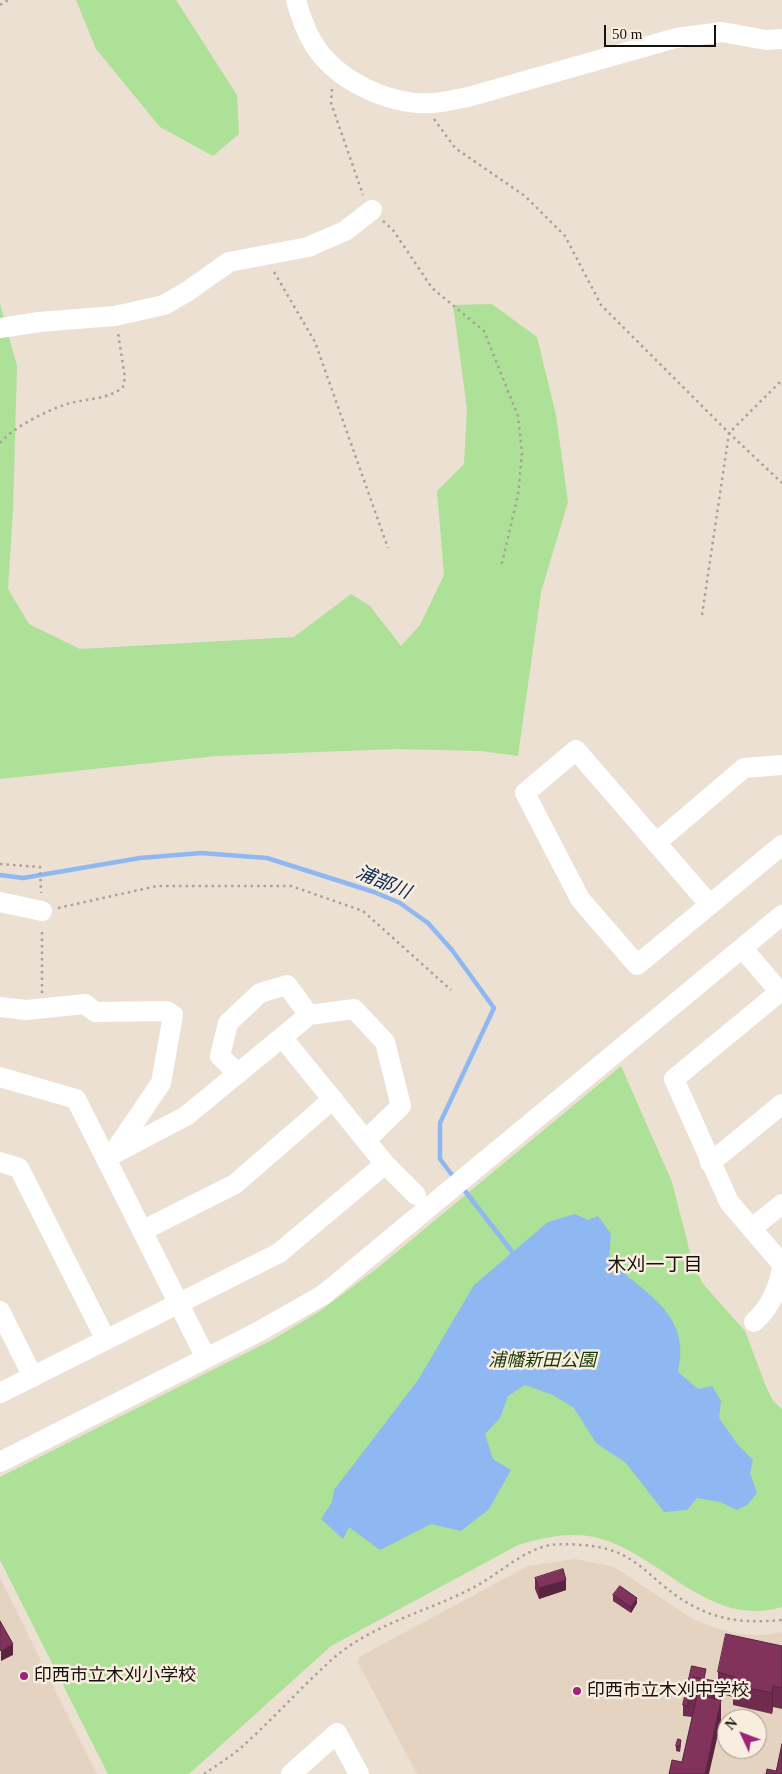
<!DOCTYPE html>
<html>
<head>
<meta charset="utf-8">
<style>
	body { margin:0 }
	#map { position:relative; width:782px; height:1774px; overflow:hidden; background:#ebe0d2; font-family:"Times New Roman",serif }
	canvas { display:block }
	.north { position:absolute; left:717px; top:1709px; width:50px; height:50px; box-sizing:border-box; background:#f8eddf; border:1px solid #9e958b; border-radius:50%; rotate:313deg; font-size:14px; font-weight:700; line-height:20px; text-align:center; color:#16120d }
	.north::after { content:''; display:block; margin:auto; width:18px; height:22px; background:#9f237a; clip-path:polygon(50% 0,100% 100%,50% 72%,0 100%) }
	.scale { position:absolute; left:604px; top:25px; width:112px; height:22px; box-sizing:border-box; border:2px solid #16120d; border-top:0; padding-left:6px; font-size:15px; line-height:18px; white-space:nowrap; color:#16120d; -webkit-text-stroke:4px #f8eddf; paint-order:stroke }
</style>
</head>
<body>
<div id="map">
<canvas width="782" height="1774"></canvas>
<div class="north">N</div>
<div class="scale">50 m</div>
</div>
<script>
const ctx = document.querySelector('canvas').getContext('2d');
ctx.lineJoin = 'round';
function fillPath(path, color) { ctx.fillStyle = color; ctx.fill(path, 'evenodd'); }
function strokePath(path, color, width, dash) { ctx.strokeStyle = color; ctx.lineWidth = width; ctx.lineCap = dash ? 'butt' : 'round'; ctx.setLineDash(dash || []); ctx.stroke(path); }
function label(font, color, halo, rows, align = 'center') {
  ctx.font = font + ' "Times New Roman","Noto Sans JP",serif'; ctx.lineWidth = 5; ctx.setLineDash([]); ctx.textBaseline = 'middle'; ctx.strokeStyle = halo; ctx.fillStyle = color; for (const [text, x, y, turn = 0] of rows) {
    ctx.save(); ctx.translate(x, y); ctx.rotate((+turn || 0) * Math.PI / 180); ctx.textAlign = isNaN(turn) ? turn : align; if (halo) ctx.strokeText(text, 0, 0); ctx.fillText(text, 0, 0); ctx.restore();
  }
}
fillPath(new Path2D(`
	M576,1559L614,1567L691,1618L712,1627L739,1634L762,1635L782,1632V1774H417L358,1663L359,1657L528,1566ZM727,1719H757V1749H727Z
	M0,1578L97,1774H0Z`), '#e4d3c0');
fillPath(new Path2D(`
	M76,0H176L237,95L239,134L213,156L160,127L96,49Z
	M0,304L17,366L13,510L8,589L29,624L80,649L294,637L351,594L370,606L401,646L420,625L444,575L437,491L464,464L467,409L453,305L492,304L537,337L556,415L568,502L541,592L518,756L481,751L396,749L216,756L0,779Z
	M621,1066L672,1182L694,1268L704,1285L745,1331L765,1384L773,1401L782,1409V1607C712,1628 665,1560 605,1540C577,1530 545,1537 518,1545L331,1646L189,1774H108L0,1560V1477L272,1340L320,1311L375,1270Z`), '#ace197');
fillPath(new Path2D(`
	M575,1214L588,1220L598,1216L611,1234L609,1259C644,1295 692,1312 678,1372L698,1389L712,1386L721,1401L719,1418L738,1445L753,1460L750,1473L757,1493L747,1505L737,1510L720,1502L697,1498L687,1510L664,1512L626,1463L596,1443L574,1408L553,1395L525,1385L508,1396L500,1418L485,1434L493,1459L511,1470L489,1509L461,1531L431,1524L380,1550L349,1527L343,1539L321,1519L332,1502L334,1490L418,1380L474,1285L548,1222Z`), '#8fb7f1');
strokePath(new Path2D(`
	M0,875L23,878L140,858L201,853L267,858L374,892L400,903L428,923L452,950L494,1008L440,1123V1159L455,1179
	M462,1187L513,1253`), '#8fb7f1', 4.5);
strokePath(new Path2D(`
	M0,5L8,0
	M332,89L331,103L363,195
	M434,119L455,148L525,196L565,236L601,305L729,433L782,483
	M383,221L393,230L432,288L484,331L518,416L522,453L518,495L501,567
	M274,272L315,342L388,548
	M0,443C12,428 46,411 64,405C83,398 107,401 123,387L125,378L118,333
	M702,615L729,433L782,380
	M0,864L40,867L41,893
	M58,908L157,886H291L363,911L451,990
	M42,993V928
	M204,1774C217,1765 232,1756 244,1745C275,1717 304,1684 336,1656C377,1622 433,1610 478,1585C501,1572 520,1553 546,1546C560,1542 593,1545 607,1549C629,1555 643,1568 660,1583C699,1616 731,1625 782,1620`), '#aaa196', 2.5, [2.5, 4]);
strokePath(new Path2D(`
	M296,0C300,15 305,29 313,43C336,81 390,106 434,103C446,102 457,99 468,97L676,38L722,32L766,40L782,39
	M0,328L39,322L115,316L164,305L188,291L229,262L308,247L345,231L372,210
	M656,843L744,768L782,765
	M0,902L42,911
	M710,905L576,750L525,793L580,899L637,965L782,845
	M743,949L780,992
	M782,990L674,1079L729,1202L782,1264
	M0,1007L26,1010L85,1004L95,1012L167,1011L173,1015L161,1083L114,1152
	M282,1037L385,1164L416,1195
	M238,1074L220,1056L228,1023L260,993L287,985L309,1015
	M0,1077L76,1099L206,1358
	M106,1158L186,1116L309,1015L354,1009L385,1042L401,1106L366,1140
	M0,1162L19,1168L106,1340
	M710,1163L782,1104
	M752,1228L782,1204
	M142,1231L235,1184L333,1099
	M0,1311L33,1377
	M754,1322C771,1306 777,1291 782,1269
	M0,1393L279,1253L385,1164
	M0,1462L258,1332L323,1295L782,915
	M291,1774L337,1733L359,1774`), '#fff', 20);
fillPath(new Path2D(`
	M535,1578L566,1590L539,1599L535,1589Z
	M613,1595L637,1603L631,1613L613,1601Z
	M782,1646V1709L773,1707L772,1714L733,1705V1697L718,1693V1672Z
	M692,1666L706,1680L715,1699L721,1721L682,1762L692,1717L683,1716V1705Z
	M681,1745L680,1752L676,1751V1746Z`), '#6f2c4f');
fillPath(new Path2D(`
	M566,1580V1590L539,1599V1588Z
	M637,1598V1603L631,1613V1607Z
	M13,1644V1655L1,1661V1651Z
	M715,1681V1702L712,1713V1692Z
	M773,1686V1707L772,1714V1693Z
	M721,1700V1721L709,1774H705Z`), '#5a2440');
const building = new Path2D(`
	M563,1569L566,1580L539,1588L535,1578Z
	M620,1586L637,1598L631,1607L613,1595Z
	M0,1621L13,1644L1,1651L0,1650Z
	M726,1634L782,1646V1688L773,1686L772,1693L733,1685L735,1677L718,1672Z
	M692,1666L706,1669L704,1679L693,1677L688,1696V1706L683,1705Z
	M693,1677L715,1681L712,1692L705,1691L704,1696L721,1700L705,1774H669L672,1760L682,1762L697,1696H688Z
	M678,1739L681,1740L680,1746H676Z
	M782,1744V1774H766L767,1769L776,1771Z`);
fillPath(building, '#81335c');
strokePath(building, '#5a2440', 1);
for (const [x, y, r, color] of [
	[24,1676,5,"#9f237a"],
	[577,1691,5,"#9f237a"]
]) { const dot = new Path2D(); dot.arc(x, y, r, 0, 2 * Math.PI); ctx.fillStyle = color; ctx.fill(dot); strokePath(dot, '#f8eddf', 2); }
label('italic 18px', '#153803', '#f8eddf', [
	["浦幡新田公園",542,1361]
]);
label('18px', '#16120d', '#f8eddf', [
	["印西市立木刈小学校",34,1676],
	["印西市立木刈中学校",587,1691]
], 'left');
label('italic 19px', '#072854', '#f8eddf', [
	["浦部川",383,883,23]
]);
label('19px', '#16120d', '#f8eddf', [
	["木刈一丁目",655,1266]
]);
</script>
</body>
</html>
